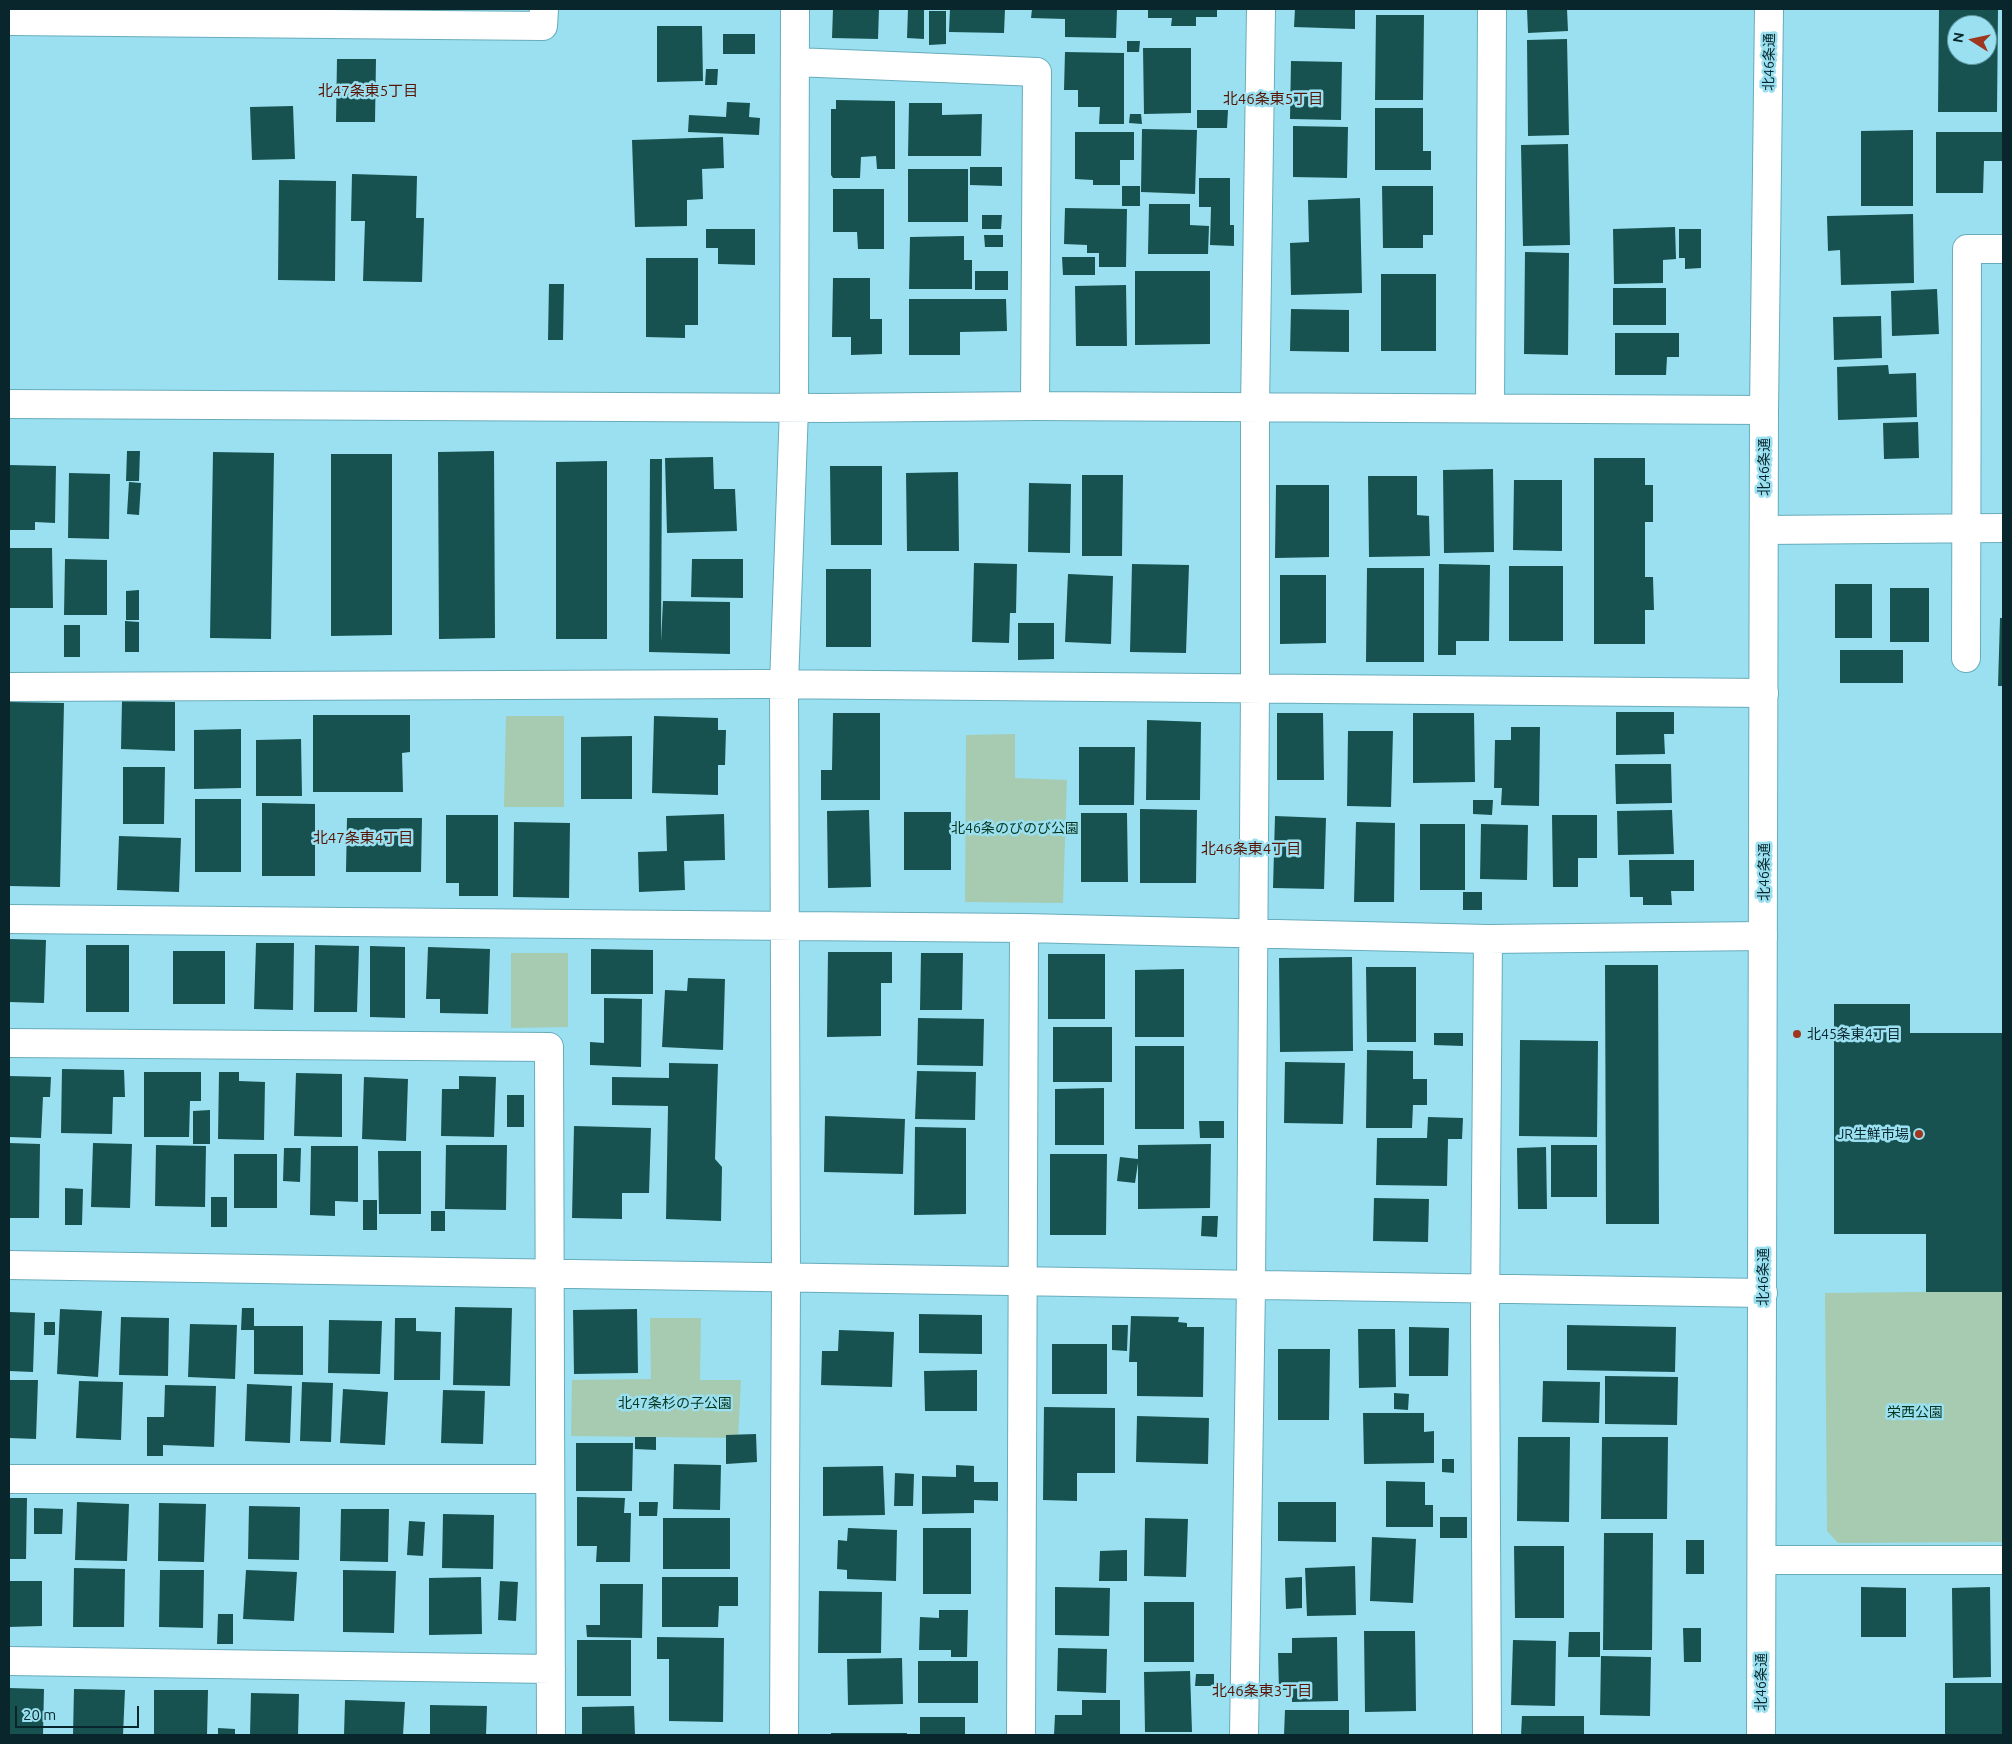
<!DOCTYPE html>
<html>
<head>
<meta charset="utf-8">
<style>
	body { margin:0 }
	#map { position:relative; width:2012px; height:1744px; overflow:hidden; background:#9ae0f0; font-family:Ubuntu,sans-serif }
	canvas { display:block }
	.frame { position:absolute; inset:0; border:10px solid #08262c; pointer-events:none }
	.north { position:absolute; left:1947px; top:15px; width:50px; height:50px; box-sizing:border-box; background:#9ae0f0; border:1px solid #6096a2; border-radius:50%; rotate:280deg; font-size:14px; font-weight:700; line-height:20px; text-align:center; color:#08262c }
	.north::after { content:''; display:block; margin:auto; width:18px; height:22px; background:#9f361e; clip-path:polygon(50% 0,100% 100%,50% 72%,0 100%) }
	.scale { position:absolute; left:15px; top:1706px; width:124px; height:22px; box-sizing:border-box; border:2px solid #08262c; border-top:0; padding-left:6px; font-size:15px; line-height:18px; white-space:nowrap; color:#08262c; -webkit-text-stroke:4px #9ae0f0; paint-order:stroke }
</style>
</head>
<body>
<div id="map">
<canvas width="2012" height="1744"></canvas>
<div class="frame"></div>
<div class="north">N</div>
<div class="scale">20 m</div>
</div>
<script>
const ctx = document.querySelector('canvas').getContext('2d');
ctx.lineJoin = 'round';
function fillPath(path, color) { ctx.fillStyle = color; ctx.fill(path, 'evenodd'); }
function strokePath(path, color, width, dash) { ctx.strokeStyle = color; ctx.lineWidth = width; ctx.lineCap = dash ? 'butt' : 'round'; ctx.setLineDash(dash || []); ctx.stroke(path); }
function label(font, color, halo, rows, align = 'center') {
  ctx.font = font + ' Ubuntu,"Noto Sans JP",sans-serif'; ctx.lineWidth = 5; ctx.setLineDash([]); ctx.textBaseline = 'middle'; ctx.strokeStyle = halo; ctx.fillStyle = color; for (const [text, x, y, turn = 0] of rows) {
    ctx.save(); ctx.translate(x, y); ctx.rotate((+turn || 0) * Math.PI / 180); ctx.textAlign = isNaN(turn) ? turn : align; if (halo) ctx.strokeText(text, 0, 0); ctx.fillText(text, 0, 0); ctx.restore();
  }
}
fillPath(new Path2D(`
	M506,716H564V807H504Z
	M1015,734V778L1067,780L1063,903L965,902L966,735Z
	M511,953H568V1027L511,1028Z
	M2003,1291V1542L1838,1543L1827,1531L1825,1293Z
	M650,1318H701L700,1380H741L738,1438L571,1436L572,1380L651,1379Z`), '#a6cbb1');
fillPath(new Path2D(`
	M833,9H879L878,39L832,38Z
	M908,9H924V39L907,38Z
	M950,9H1005L1004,33L949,32Z
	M1032,9H1117L1116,38L1065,37V19L1031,18Z
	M1148,9H1217V17H1196V26H1171L1172,18H1148Z
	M1295,9H1355V29L1294,27Z
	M1527,9H1567L1568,31L1528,33Z
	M1939,9H1998L1997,112H1938ZM1957,25H1987V55H1957Z
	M929,11H946V44L929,45Z
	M1376,15H1424L1423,100H1375Z
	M657,26H702L703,81L657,82Z
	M723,34H755V54H723Z
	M1567,39L1569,135L1528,136L1527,40Z
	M1127,41H1140L1139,52H1127Z
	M1143,48H1191V113L1144,114Z
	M1065,52L1124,53V124H1099L1100,107H1078V90H1064Z
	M337,59H376L375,122H336Z
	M1291,61L1342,62L1341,120L1290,119Z
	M706,69H718L717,85H705Z
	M836,100L895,101V169H877L876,156L861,157L860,178H833L831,175V109H836Z
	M727,102L750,103L749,117L760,118L759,135L688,132L689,115L726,117Z
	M909,103H942V115L982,114L981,156H908Z
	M293,106L295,159L252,160L250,107Z
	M1375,108H1423V151H1431V170H1375Z
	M1197,110H1228L1227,128H1197Z
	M1130,114H1141L1142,124L1129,123Z
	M1293,126L1348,127L1347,178L1293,177Z
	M1142,129L1197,130L1195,194L1141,192Z
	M1913,130V206H1861V131Z
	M1075,132H1134V160H1120V185H1093V180L1075,179Z
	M1936,132H2003V161H1984L1983,193H1936Z
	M723,137L724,168L702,169L703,199L687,200V226L635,227L632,140Z
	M1568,144L1570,245L1523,246L1521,145Z
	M970,167H1002V186L970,185Z
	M908,169H968V222H908Z
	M352,174L417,176L416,218H424L422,282L363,281L365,221H351Z
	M1199,178H1230V225H1234V246L1210,245L1211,207H1199Z
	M279,180L336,181L335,281L278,280Z
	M1122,186H1140V206H1122Z
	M1382,186H1433V235H1423V248H1383Z
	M833,189H884V249H858L857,232H833Z
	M1360,198L1362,293L1291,295L1290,243L1309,242L1308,200Z
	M1149,204H1190V225L1209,226L1208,254H1148Z
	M1065,208L1127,209L1126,267H1099V253H1087V245L1064,244Z
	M1913,214L1914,283L1841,285L1840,250L1828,251L1827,216Z
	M982,215H1002L1001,229H982Z
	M1675,227L1676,259L1663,260V283L1614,284L1613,229Z
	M706,229H755V265L718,264V248H706Z
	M1679,229H1701V268L1685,269V258H1679Z
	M984,235H1003V247H985Z
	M964,236V260H972V289H909L910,237Z
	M1525,252L1569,253L1568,355L1524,354Z
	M1062,257H1095V275H1063Z
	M646,258H698V325H685V338L646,337Z
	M975,271H1008V290H975Z
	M1135,271H1210V344L1135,345Z
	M1381,274H1436V351H1381Z
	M833,278H870V319H882V354L851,355V337H832Z
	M549,284H564L563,340H548Z
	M1126,285L1127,346H1076L1075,286Z
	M1613,288H1666V325H1613Z
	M1937,289L1939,334L1892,336L1891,291Z
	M909,299H1006L1007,331L960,332V355H909Z
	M1291,309L1349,310V352L1290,351Z
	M1881,316L1882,358L1834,360L1833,317Z
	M1615,333H1679V357H1667L1666,375H1615Z
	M1888,365L1889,374L1916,373L1917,417L1838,420L1837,367Z
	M1918,422L1919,458L1884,459L1883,423Z
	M127,451H140L139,481H126Z
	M494,451L495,638L439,639L438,452Z
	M213,452L274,453L271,639L210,638Z
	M331,454H392V635L331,636Z
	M713,457L714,489H735L737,531L667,533L665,458Z
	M1594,458H1645V485H1653V522H1645V577H1653L1654,610H1645V644H1594Z
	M650,459H662L661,642L663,601L730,602V654L649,652Z
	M607,461V639H556V462Z
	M9,465L56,466L55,523L35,522V530H9Z
	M830,466H882V545H831Z
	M1493,469L1494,552L1444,553L1443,470Z
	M958,472L959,551H907L906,473Z
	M69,473L110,474L109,539L68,538Z
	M1082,475H1123L1122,556H1082Z
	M1368,476H1417V515L1429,516L1430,556L1369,557Z
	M1514,480H1562V551L1513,550Z
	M129,482L141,483L139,515L127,514Z
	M1029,483L1071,484L1070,553L1028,552Z
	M1276,485H1329V557L1275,558Z
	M9,548H52L53,608H9Z
	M65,559L107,560V615H64Z
	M692,559H743V598L691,597Z
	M974,563L1017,564L1016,613H1010L1009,643L972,642Z
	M1132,564L1189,565L1186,653L1130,652Z
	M1439,564L1490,565L1489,641H1456V655H1438Z
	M1509,566H1563V641H1509Z
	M1367,568H1424V662H1366Z
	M826,569H871V647H826Z
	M1068,574L1113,576L1111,644L1065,642Z
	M1280,575H1326V643L1280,644Z
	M1835,584H1872V638H1835Z
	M1890,588H1929V642H1890Z
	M139,590V620H126V591Z
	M2000,618H2003V686H1998Z
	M125,621L139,622V652H125Z
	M1018,623H1054V659L1018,660Z
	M64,625H80V657H64Z
	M1840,650H1903V683H1840Z
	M122,701L175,702V751L121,749Z
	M9,702L64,703L60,887L9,886Z
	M1616,712H1674V734H1664L1665,754L1616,755Z
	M833,713H880V800H821V770H832Z
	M1277,713H1323L1324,780H1277Z
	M1413,713H1474L1475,782L1413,783Z
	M313,715H410V752L402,753L403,792H313Z
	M654,716L718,718V730H726L725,765H718V795L652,793Z
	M1147,720L1201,722L1200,800H1146Z
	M1511,727H1540L1539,806L1501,805L1502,788H1494L1495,740H1511Z
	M241,729V788L194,789V730Z
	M1348,731H1393L1391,807L1347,806Z
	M632,736V799H581V737Z
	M301,739L302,796H256V740Z
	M1079,747H1135L1134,805H1079Z
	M1615,764H1671L1672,803L1616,804Z
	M123,767H165L164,824H123Z
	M195,799H241V872H195Z
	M1473,800H1493L1492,815L1473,814Z
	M262,803L315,804V876H262Z
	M1140,809L1197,810L1196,883H1140Z
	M869,810L871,887L828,888L827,811Z
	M1672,810L1674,854L1618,855L1617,811Z
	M904,812H951V870H904Z
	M1081,813H1127L1128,882H1081Z
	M724,814L725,860L684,861L685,890L639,892L638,852L667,851L666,816Z
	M446,815H498V896H459V883H446Z
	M1552,815H1597V858H1578V887H1553Z
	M1275,816L1326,818L1324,889L1273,888Z
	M347,818H422L421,872H346Z
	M514,822L570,823L569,898L513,897Z
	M1356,822L1395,823L1394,902H1354Z
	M1420,824H1465V890H1420Z
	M1481,824L1528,825L1527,880L1480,879Z
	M119,836L181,838L179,892L117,890Z
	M1629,860H1694V891H1671L1672,905H1643V897H1630Z
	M1463,892H1482V910H1463Z
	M9,939L46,940L44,1003L9,1002Z
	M256,943H294L293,1010L254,1009Z
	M86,945H129V1012H86Z
	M315,945L359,946L357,1012H314Z
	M370,946L405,947V1018L370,1017Z
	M428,947L490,949L488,1014L440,1013V999H426Z
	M591,949L653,950V994H591Z
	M173,951H225V1004H173Z
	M828,952H892V983H881V1036L827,1037Z
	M921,953H963L962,1010H920Z
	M1048,954H1105V1019H1048Z
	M1352,957L1353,1051L1280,1052L1279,958Z
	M1605,965H1658L1659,1224H1606Z
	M1366,967H1416V1042H1367Z
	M1184,969V1037H1135V970Z
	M688,978L725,979L723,1050L662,1047L665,990L687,991Z
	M604,998L642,999L641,1067L590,1065V1042L604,1043Z
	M1834,1004H1910V1033H2003V1292H1926V1234H1834Z
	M918,1018L984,1019L983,1066L917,1065Z
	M1053,1027H1112V1082H1053Z
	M1434,1033H1463V1046L1434,1045Z
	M1520,1040L1598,1041L1597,1137L1519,1136Z
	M1135,1046H1184V1129H1135Z
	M1367,1050L1413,1051V1079H1427V1105H1413L1412,1128H1366Z
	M1285,1062L1345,1063L1343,1124L1284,1123Z
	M669,1063L718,1064L715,1159L722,1167L721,1221L666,1219L668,1106L612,1105V1077L669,1078Z
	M62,1069L124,1070L125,1097H113L112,1134L61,1133Z
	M917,1071L976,1072L975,1120L915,1119Z
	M144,1072H201V1101H190L189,1137H144Z
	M219,1072H239V1081L265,1082L264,1140L218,1139Z
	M296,1073L342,1074V1137L294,1136Z
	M9,1076L51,1077L50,1097H43L41,1138L9,1137Z
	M459,1076L496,1077L494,1137L441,1136L442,1089H459Z
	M364,1077L408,1079L406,1141L362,1139Z
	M1104,1088V1145H1055V1089Z
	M507,1095H524V1127H507Z
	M210,1110V1144H193V1111Z
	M825,1116L905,1119L903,1174L824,1172Z
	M1428,1117L1463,1118L1462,1139H1448L1447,1186L1376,1185L1377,1138H1427Z
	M1199,1121H1224V1138H1200Z
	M574,1126L651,1128L649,1193H622V1219L572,1218Z
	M915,1127L966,1128V1214L914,1215Z
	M9,1143L40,1144L39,1218H9Z
	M93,1143L132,1144L130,1208L91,1207Z
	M1211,1144L1210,1208L1138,1209V1163L1135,1183L1117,1181L1120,1157L1138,1159V1145Z
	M156,1145L206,1146L205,1207L155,1206Z
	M446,1145H507L506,1210L445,1209Z
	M1551,1145H1597V1197H1551Z
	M311,1146H358V1202L335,1201V1216L310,1215Z
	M1546,1147L1547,1209H1518L1517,1148Z
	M284,1148H301L300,1182L283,1181Z
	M378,1151H421V1214H379Z
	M234,1154H277V1208H234Z
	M1050,1154H1107L1106,1235H1050Z
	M65,1188L83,1189L82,1225H65Z
	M211,1197H227V1227H211Z
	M1374,1198L1429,1199L1428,1242L1373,1241Z
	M363,1200H377V1230H363Z
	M431,1211H445V1231H431Z
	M1202,1216H1218L1217,1237L1201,1236Z
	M455,1307L512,1308L510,1386L453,1385Z
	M242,1308H254V1326H303V1375L254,1374V1330H241Z
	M60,1309L102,1311L98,1377L57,1374Z
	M637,1309L638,1373L574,1374L573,1310Z
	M9,1312L35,1313L33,1372L9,1371Z
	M919,1314L982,1315V1354L919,1353Z
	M1131,1316L1179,1317L1178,1322L1187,1323V1327H1204L1203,1397L1137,1396V1362H1129Z
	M121,1317L169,1318L168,1376L119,1375Z
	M395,1318H416V1331L441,1332L440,1380H394Z
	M329,1320L382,1321L380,1374L328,1373Z
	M44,1322H55V1335H44Z
	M190,1324L237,1325L235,1379L188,1377Z
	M1112,1325H1128L1127,1351L1112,1350Z
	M1567,1325L1676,1327L1675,1372L1567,1370Z
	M1409,1327L1449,1328L1448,1376H1409Z
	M1358,1329H1395L1396,1387L1359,1388Z
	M839,1330L894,1332L892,1387L821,1385L822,1351H838Z
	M1052,1344H1107V1394H1052Z
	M1278,1349H1330L1329,1420H1278Z
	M977,1370V1411H925L924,1371Z
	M1605,1376L1678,1377L1677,1425L1605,1424Z
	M9,1380H38L36,1439L9,1438Z
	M79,1381L123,1382L121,1440L76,1438Z
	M1543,1381L1600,1382L1599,1423L1542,1422Z
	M302,1382L333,1383L331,1442L300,1441Z
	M247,1384L292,1386L290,1443L245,1441Z
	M165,1385L216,1386L214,1447L163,1445V1456H147V1417H164Z
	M343,1389L388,1392L385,1445L340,1443Z
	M443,1390L485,1391L483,1444L441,1443Z
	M1394,1393L1409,1394L1408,1410L1394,1409Z
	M1044,1407L1115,1408V1473H1077V1501L1043,1500Z
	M1363,1413H1424V1432L1434,1431V1463L1364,1464Z
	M1137,1416L1209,1418L1208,1464L1136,1462Z
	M756,1434L757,1462L726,1464V1435Z
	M635,1437H656V1450L635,1449Z
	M1518,1437H1570L1569,1522L1517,1521Z
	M1602,1437H1668L1667,1519H1601Z
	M576,1443H633L632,1491H576Z
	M1442,1459H1454V1473L1442,1472Z
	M674,1464L721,1465L720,1510L673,1509Z
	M956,1465L974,1466V1482H998V1501L974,1500V1513L922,1514V1476L956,1477Z
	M883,1466L885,1515L823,1516V1467Z
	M895,1473L914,1474L913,1506H894Z
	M1386,1481L1425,1482V1505H1433V1527H1386Z
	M577,1497L625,1498L624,1513H631L630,1562H596L597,1546H577Z
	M9,1498H27L26,1559H9Z
	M77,1502L129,1504L127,1561L75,1560Z
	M639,1502H658L657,1516H639Z
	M1278,1502H1336V1542L1278,1541Z
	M159,1503L206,1504L204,1562L158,1561Z
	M249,1506L300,1507L299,1560L248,1559Z
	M34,1508L63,1509L62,1534H34Z
	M341,1509H389L388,1562L340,1561Z
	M443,1514L494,1515L493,1569L442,1568Z
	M1440,1517H1467V1538H1440Z
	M663,1518H730V1569H663Z
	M1145,1518L1188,1519L1186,1577L1144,1576Z
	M409,1521L425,1522L423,1556L407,1555Z
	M848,1528L897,1530L896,1581L847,1579V1570L837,1569L838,1540L847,1541Z
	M923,1528H971V1594H923Z
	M1604,1533H1653L1652,1650H1603Z
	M1372,1537L1416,1539L1413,1603L1370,1601Z
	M1686,1540H1704V1574H1686Z
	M1514,1546H1564V1618H1515Z
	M1127,1550V1581H1099L1100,1551Z
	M1355,1566L1356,1615L1307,1616L1305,1568Z
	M74,1568L125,1569L124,1627H73Z
	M160,1570H204L203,1628L159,1627Z
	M246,1570L297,1572L294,1621L243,1619Z
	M343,1570L396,1571L394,1633L343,1632Z
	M481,1577L482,1634L429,1635V1578Z
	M662,1577H738V1606H719L718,1627H662Z
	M1302,1577V1608L1286,1609L1285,1578Z
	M9,1581H42V1626L9,1627Z
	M500,1581L518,1582L516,1621L498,1620Z
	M600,1584H643L642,1638L587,1637L586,1625H600Z
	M1055,1587L1110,1588L1109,1636L1055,1635Z
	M1861,1587L1906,1588V1637H1861Z
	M1990,1587L1991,1677L1953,1678L1952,1588Z
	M819,1591L882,1592L881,1653H818Z
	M1144,1602H1194V1662H1144Z
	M939,1610H968L967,1657H951V1650H919L920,1617L939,1618Z
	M218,1614H233V1644H217Z
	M1683,1628H1701V1662H1684Z
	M1364,1631H1415L1416,1711L1365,1712Z
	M1569,1632H1600V1657H1568Z
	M657,1637L724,1638L723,1722L669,1721V1659H657Z
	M1337,1637L1338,1701L1292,1702V1690H1279L1278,1653H1292V1638Z
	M577,1640H631V1696H577Z
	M1513,1640L1556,1641L1555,1706L1511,1705Z
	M1058,1648L1107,1649L1106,1693L1057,1691Z
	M1601,1656L1651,1657L1650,1716L1600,1715Z
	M902,1658L903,1704L848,1705L847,1659Z
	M918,1661H978V1703H918Z
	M1190,1671L1192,1732H1145L1144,1672Z
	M1196,1674H1214V1686H1195Z
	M1945,1683H2003V1735H1945Z
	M9,1688L44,1689L43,1735H9Z
	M74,1689L125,1690L123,1735H73Z
	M154,1690H208L207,1735H154Z
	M251,1693L299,1694L298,1735H250Z
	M345,1700L405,1702L403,1735H344Z
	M1082,1700H1120V1735H1054L1055,1715H1082Z
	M430,1705L487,1706L486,1735H430Z
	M634,1706L635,1735H582V1707Z
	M1285,1710H1349V1735H1284Z
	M1522,1716H1584V1735H1521Z
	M920,1717H965V1735H920Z
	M218,1728L235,1729V1735H218Z
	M831,1733H907V1735H831Z`), '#175251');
const street = new Path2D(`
	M9,21L543,26L544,9
	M795,62L1037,72L1035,406
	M9,404L827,408L1035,406L1764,410
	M1490,408L1492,9
	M1764,530L2003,528
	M1966,658L1967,249H2003
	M9,687L763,684L1764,693
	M9,919L1024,928L1488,939L1763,936
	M9,1043L549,1047L551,1735
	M9,1265L1763,1293
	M9,1479H550
	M1762,1560H2003
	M9,1661L551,1669
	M784,1735L786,1278L784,684L794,408L795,9
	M1021,1735L1024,928
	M1244,1735L1251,1286L1255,688V408L1261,9
	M1487,1735L1485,1317L1488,939`);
const secondary = new Path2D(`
	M1761,1735L1764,410L1769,9`);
strokePath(street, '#68acbc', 30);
strokePath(secondary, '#68acbc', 30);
strokePath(street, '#fff', 28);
strokePath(secondary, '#fff', 28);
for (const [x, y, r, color] of [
	[1797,1034,5,"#9f361e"],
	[1919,1134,5,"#9f361e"]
]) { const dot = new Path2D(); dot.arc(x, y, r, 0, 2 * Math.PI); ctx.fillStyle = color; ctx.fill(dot); strokePath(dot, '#9ae0f0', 2); }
label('14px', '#08262c', '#9ae0f0', [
	["北46条通",1769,62,-89],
	["北46条通",1764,467,-90],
	["北46条通",1764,872,-90],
	["北46条通",1763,1277,-90],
	["北46条通",1761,1682,-90]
]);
label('14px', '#05341b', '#9ae0f0', [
	["北46条のびのび公園",1015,828],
	["北47条杉の子公園",675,1403],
	["栄西公園",1915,1412]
]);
label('14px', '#08262c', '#9ae0f0', [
	["北45条東4丁目",1807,1034],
	["JR生鮮市場",1909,1134,"right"]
], 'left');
label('15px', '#561404', '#9ae0f0', [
	["北47条東5丁目",368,91],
	["北46条東5丁目",1273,99],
	["北47条東4丁目",363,838],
	["北46条東4丁目",1251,849],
	["北46条東3丁目",1262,1691]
]);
</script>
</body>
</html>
